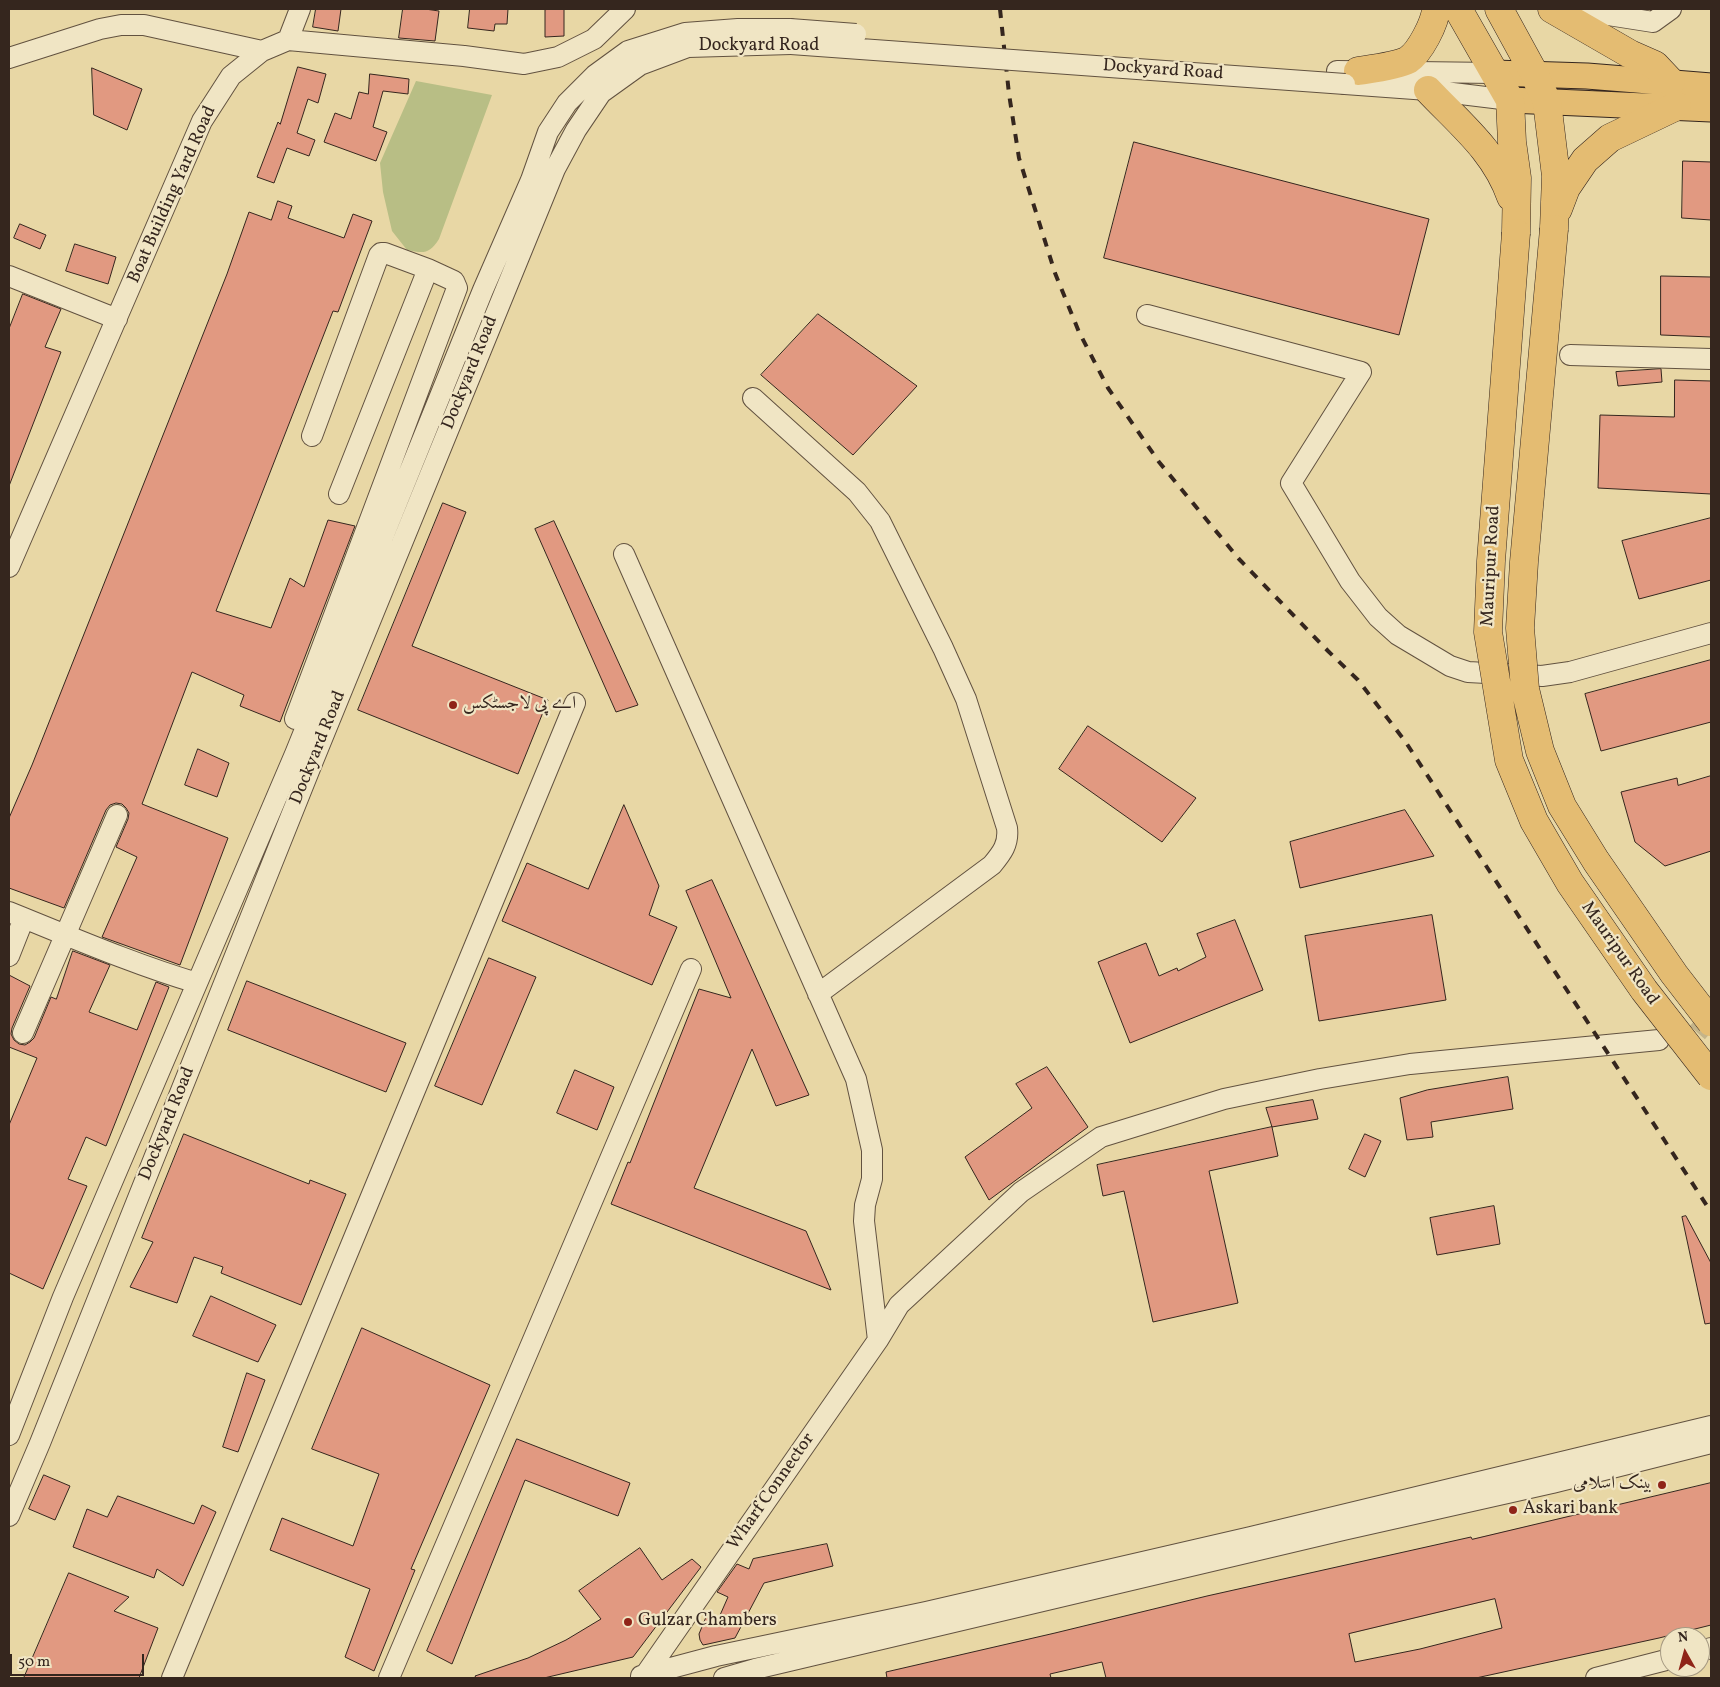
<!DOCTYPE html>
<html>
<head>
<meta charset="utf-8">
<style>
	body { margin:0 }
	#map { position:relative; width:1720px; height:1687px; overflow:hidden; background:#e8d7a5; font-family:Vollkorn,serif }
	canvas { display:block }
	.frame { position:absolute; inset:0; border:10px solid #35261e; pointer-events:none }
	.north { position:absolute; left:1660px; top:1627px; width:50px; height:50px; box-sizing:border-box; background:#f0e5c4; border:1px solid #a59982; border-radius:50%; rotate:353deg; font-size:14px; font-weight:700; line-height:20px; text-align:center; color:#35261e }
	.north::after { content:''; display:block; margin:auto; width:18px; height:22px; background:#8f2418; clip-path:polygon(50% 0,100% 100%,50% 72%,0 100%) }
	.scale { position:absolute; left:10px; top:1654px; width:134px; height:22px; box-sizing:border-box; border:2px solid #35261e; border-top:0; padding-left:6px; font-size:15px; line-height:18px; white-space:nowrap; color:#35261e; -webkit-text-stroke:4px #f0e5c4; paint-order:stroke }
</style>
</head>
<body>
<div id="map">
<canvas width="1720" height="1687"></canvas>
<div class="frame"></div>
<div class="north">N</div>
<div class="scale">50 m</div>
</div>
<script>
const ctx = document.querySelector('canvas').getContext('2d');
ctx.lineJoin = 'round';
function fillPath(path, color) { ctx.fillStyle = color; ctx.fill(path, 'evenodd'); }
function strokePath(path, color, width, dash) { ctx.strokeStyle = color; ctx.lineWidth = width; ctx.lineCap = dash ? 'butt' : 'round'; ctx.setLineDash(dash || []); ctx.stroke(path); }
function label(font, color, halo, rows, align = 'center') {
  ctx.font = font + ' Vollkorn,Amiri,serif'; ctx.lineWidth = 4.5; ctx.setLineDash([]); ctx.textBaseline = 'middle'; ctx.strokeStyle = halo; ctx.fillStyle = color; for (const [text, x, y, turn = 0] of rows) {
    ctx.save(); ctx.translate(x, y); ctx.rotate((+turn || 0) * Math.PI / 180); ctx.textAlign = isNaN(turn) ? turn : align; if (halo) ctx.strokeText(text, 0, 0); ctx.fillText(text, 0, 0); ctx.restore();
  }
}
fillPath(new Path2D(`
	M416,81L492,95L439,239C429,255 423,253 407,250L392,231L383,192L380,163Z`), '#b8be85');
const building = new Path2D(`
	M316,9H341L338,31L313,27Z
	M403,9H425L439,11L435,41L399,38Z
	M470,9H508L507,24H495L494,31L468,28Z
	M564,9V36L545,37V10Z
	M298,67L326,74L318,103L308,99L297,133L315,140L309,156L287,148L274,183L257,177L278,122L280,124Z
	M92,68L142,89L127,130L94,115Z
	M370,74L409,79L408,94L383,91L373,127L387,132L376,161L324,142L335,113L351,119L359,92L368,94Z
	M1134,142L1429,219L1399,335L1104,258Z
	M1683,161L1711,162V220L1682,218Z
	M278,201L292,206L288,218L344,238L353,214L372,221L338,312L333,311L216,611L271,628L290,578L304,587L328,520L355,526L280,722L240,706L244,695L192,672L142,804L228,838L180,965L102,937L137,857L116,847L128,819L129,813L126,808L122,804L116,803L110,805L106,810L64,908L9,888V818L32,765L227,274L249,212L271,220Z
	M20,224L46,235L40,249L14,238Z
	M75,244L116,257L108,284L66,271Z
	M1661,276L1711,277V337L1661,335Z
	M23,294L61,309L45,347L61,352L9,486V329Z
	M818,314L917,386L853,455L761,375Z
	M1661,369L1662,382L1618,386L1616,372Z
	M1675,380L1711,381V494L1598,488L1600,415L1674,417Z
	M443,503L466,512L412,646L548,700L518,774L358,710Z
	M1711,518V580L1639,599L1622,541Z
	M554,521L638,705L616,712L535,529Z
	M1711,660V722L1601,751L1585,694Z
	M1088,726L1196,798L1162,842L1059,769Z
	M198,749L229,763L217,797L185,785Z
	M1711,776V851L1665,866L1635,842L1621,792L1677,778L1678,785Z
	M624,805L659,886L649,915L677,927L652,985L502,921L527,863L588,889Z
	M1405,810L1434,856L1300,888L1290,842Z
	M712,880L809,1095L776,1106L752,1049L694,1188L806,1231L831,1290L611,1204L628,1162L630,1163L699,989L731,998L686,891Z
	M1432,915L1446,1000L1319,1021L1305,936Z
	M1235,920L1263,990L1130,1043L1098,962L1146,943L1159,976L1177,968L1178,971L1206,957L1197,934Z
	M73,951L110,965L89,1012L137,1030L156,982L169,987L106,1146L86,1137L68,1179L87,1186L43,1289L9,1273V1125L37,1058L9,1047V975L30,986L12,1028L11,1034L14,1040L19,1044L25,1045L30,1042L34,1038L51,997L56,999Z
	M489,958L536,977L482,1105L435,1086Z
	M247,981L406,1043L386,1092L228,1030Z
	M1047,1067L1088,1127L989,1200L965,1157L1032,1108L1016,1084Z
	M575,1070L614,1087L597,1130L557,1113Z
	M1508,1077L1513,1109L1431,1122L1433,1137L1407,1140L1400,1098L1427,1090Z
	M1313,1100L1318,1119L1272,1127L1266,1108Z
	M1272,1127L1278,1156L1209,1171L1238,1303L1153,1322L1124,1191L1103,1196L1097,1165Z
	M184,1134L309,1184L310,1180L346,1194L301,1305L221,1273L223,1267L194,1257L177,1303L130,1287L153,1242L142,1238Z
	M1365,1134L1381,1141L1365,1177L1349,1169Z
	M1494,1206L1500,1244L1437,1255L1430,1218Z
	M1686,1216L1711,1263V1323L1705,1324L1682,1217Z
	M211,1296L276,1325L258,1362L193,1336Z
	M362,1328L490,1385L411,1569L415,1570L374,1671L345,1657L370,1589L270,1550L282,1518L353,1546L379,1474L312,1449Z
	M247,1373L265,1380L238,1452L223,1447Z
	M517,1439L630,1483L618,1516L525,1480L452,1664L427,1651Z
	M44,1475L70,1486L55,1520L29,1509Z
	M1711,1483V1625L1659,1638L1476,1678H1106L1102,1662L1050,1674L1051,1678H887L886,1672L1055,1633L1207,1596L1471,1537L1472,1539ZM1495,1599L1502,1628L1420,1649L1355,1662L1349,1634Z
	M118,1496L194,1524L202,1505L216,1512L183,1586L157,1569L154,1578L73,1547L87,1509L107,1517Z
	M827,1544L833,1566L764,1583L735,1638L708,1644L703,1645L700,1640L699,1634L706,1617L717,1622L728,1597L717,1592L737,1564L749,1569L753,1559Z
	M640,1548L662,1580L692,1559L701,1567L633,1657L544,1678H476L475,1676L528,1658L566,1640L601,1619L579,1591Z
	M69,1573L129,1597L114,1611L158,1628L139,1678H24Z`);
fillPath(building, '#e19981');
strokePath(building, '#35261e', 1);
strokePath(new Path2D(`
	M1668,1038L1697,1033L1711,1017`), '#c4b48a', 20, [20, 10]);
const minor = new Path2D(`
	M1588,9L1602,14L1653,22L1671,9
	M288,40L300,9
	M9,58L100,29L121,25H144L262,51
	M1337,71L1494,73
	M1345,84L1428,90L1510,100
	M9,276L117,319
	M1147,315L1361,372L1291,483L1350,581L1378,617L1398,635L1450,666L1468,672L1542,676L1570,672L1711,633
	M1570,355L1711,359
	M753,398L857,492L880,521L943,648L966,699L1007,828C1009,844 1002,853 992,865L818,994
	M339,494L428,269
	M624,554L856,1079L872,1150V1179L865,1205L864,1221L878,1340
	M9,567L202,121L231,76L262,51L288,40L464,56L524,64L558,57L594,39L625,9
	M295,719L457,288L454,281L428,269L385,253H381L379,255L312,436
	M9,912C71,937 133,964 197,983
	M9,956L24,918
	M23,1033L117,815
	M9,1435L63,1297L295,754L483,290L531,180L548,132L567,103L595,75L628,51L685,33L738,29H790
	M9,1516L40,1443L313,761L555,169L576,130L601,93L640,65L688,47L791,44
	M1700,1651L1711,1648
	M641,1676L716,1656L926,1612L1251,1537L1711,1426
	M172,1678L575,703
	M389,1678L691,969
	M643,1678L878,1340L899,1305L1021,1192L1101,1137L1224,1099L1320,1079L1410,1064L1659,1040
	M724,1678L755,1669L1343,1530L1552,1483L1711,1443
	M1596,1678L1670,1659`);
const major = new Path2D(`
	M1494,73L1587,76L1711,86
	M1510,100L1711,109`);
const highway = new Path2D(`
	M1458,9L1510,100L1512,142L1517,178L1516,233
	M1499,9L1534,73L1547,102L1556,176L1554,229
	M1552,9L1630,54L1655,65L1671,82
	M1358,71C1371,69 1397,66 1408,60C1420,52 1435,23 1436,9
	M1428,90C1460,124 1495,151 1511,197
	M1558,209L1566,188L1585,160L1610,138L1677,106`);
strokePath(minor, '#625240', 22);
strokePath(major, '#35261e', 27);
strokePath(highway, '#35261e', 29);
strokePath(minor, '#f0e5c4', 20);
strokePath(major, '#e4bc72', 25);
strokePath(highway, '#e4bc72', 28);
strokePath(new Path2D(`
	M1000,9L1009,94L1019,158L1055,273L1079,332L1108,388L1159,462L1239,559L1328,651L1358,680L1405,741L1711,1212`), '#35261e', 4, [9, 9]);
const minorBridge = new Path2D(`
	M790,29L856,34
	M791,44L1345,84`);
const highwayBridge = new Path2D(`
	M1554,229L1524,562L1520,628L1525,689L1540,751L1562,806L1596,861L1674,974L1711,1022
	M1516,233L1491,561L1488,632L1509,760L1534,821L1570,883L1644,990L1711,1076`);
strokePath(minorBridge, '#625240', 22, []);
strokePath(highwayBridge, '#35261e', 29, []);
strokePath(minorBridge, '#f0e5c4', 20);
strokePath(highwayBridge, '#e4bc72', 28);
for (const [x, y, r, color] of [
	[453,705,5,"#8f2418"],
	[1662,1485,5,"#8f2418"],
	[1513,1510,5,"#8f2418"],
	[628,1622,5,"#8f2418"]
]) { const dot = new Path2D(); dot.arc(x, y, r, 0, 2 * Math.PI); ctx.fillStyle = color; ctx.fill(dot); strokePath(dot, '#f0e5c4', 2); }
label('18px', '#35261e', '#f0e5c4', [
	["Dockyard Road",759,47],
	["Dockyard Road",1163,71,4],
	["Boat Building Yard Road",173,195,-66],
	["Dockyard Road",471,373,-68],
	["Mauripur Road",1492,566,-87],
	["Dockyard Road",319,748,-68],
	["Mauripur Road",1619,954,55],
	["Dockyard Road",168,1124,-68],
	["Wharf Connector",772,1492,-55]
]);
label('18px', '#35261e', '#f0e5c4', [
	["اے پی لاجسٹکس",463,705],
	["بینک اسلامی",1652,1485,"right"],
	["Askari bank",1523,1510],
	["Gulzar Chambers",638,1622]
], 'left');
</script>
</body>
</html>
